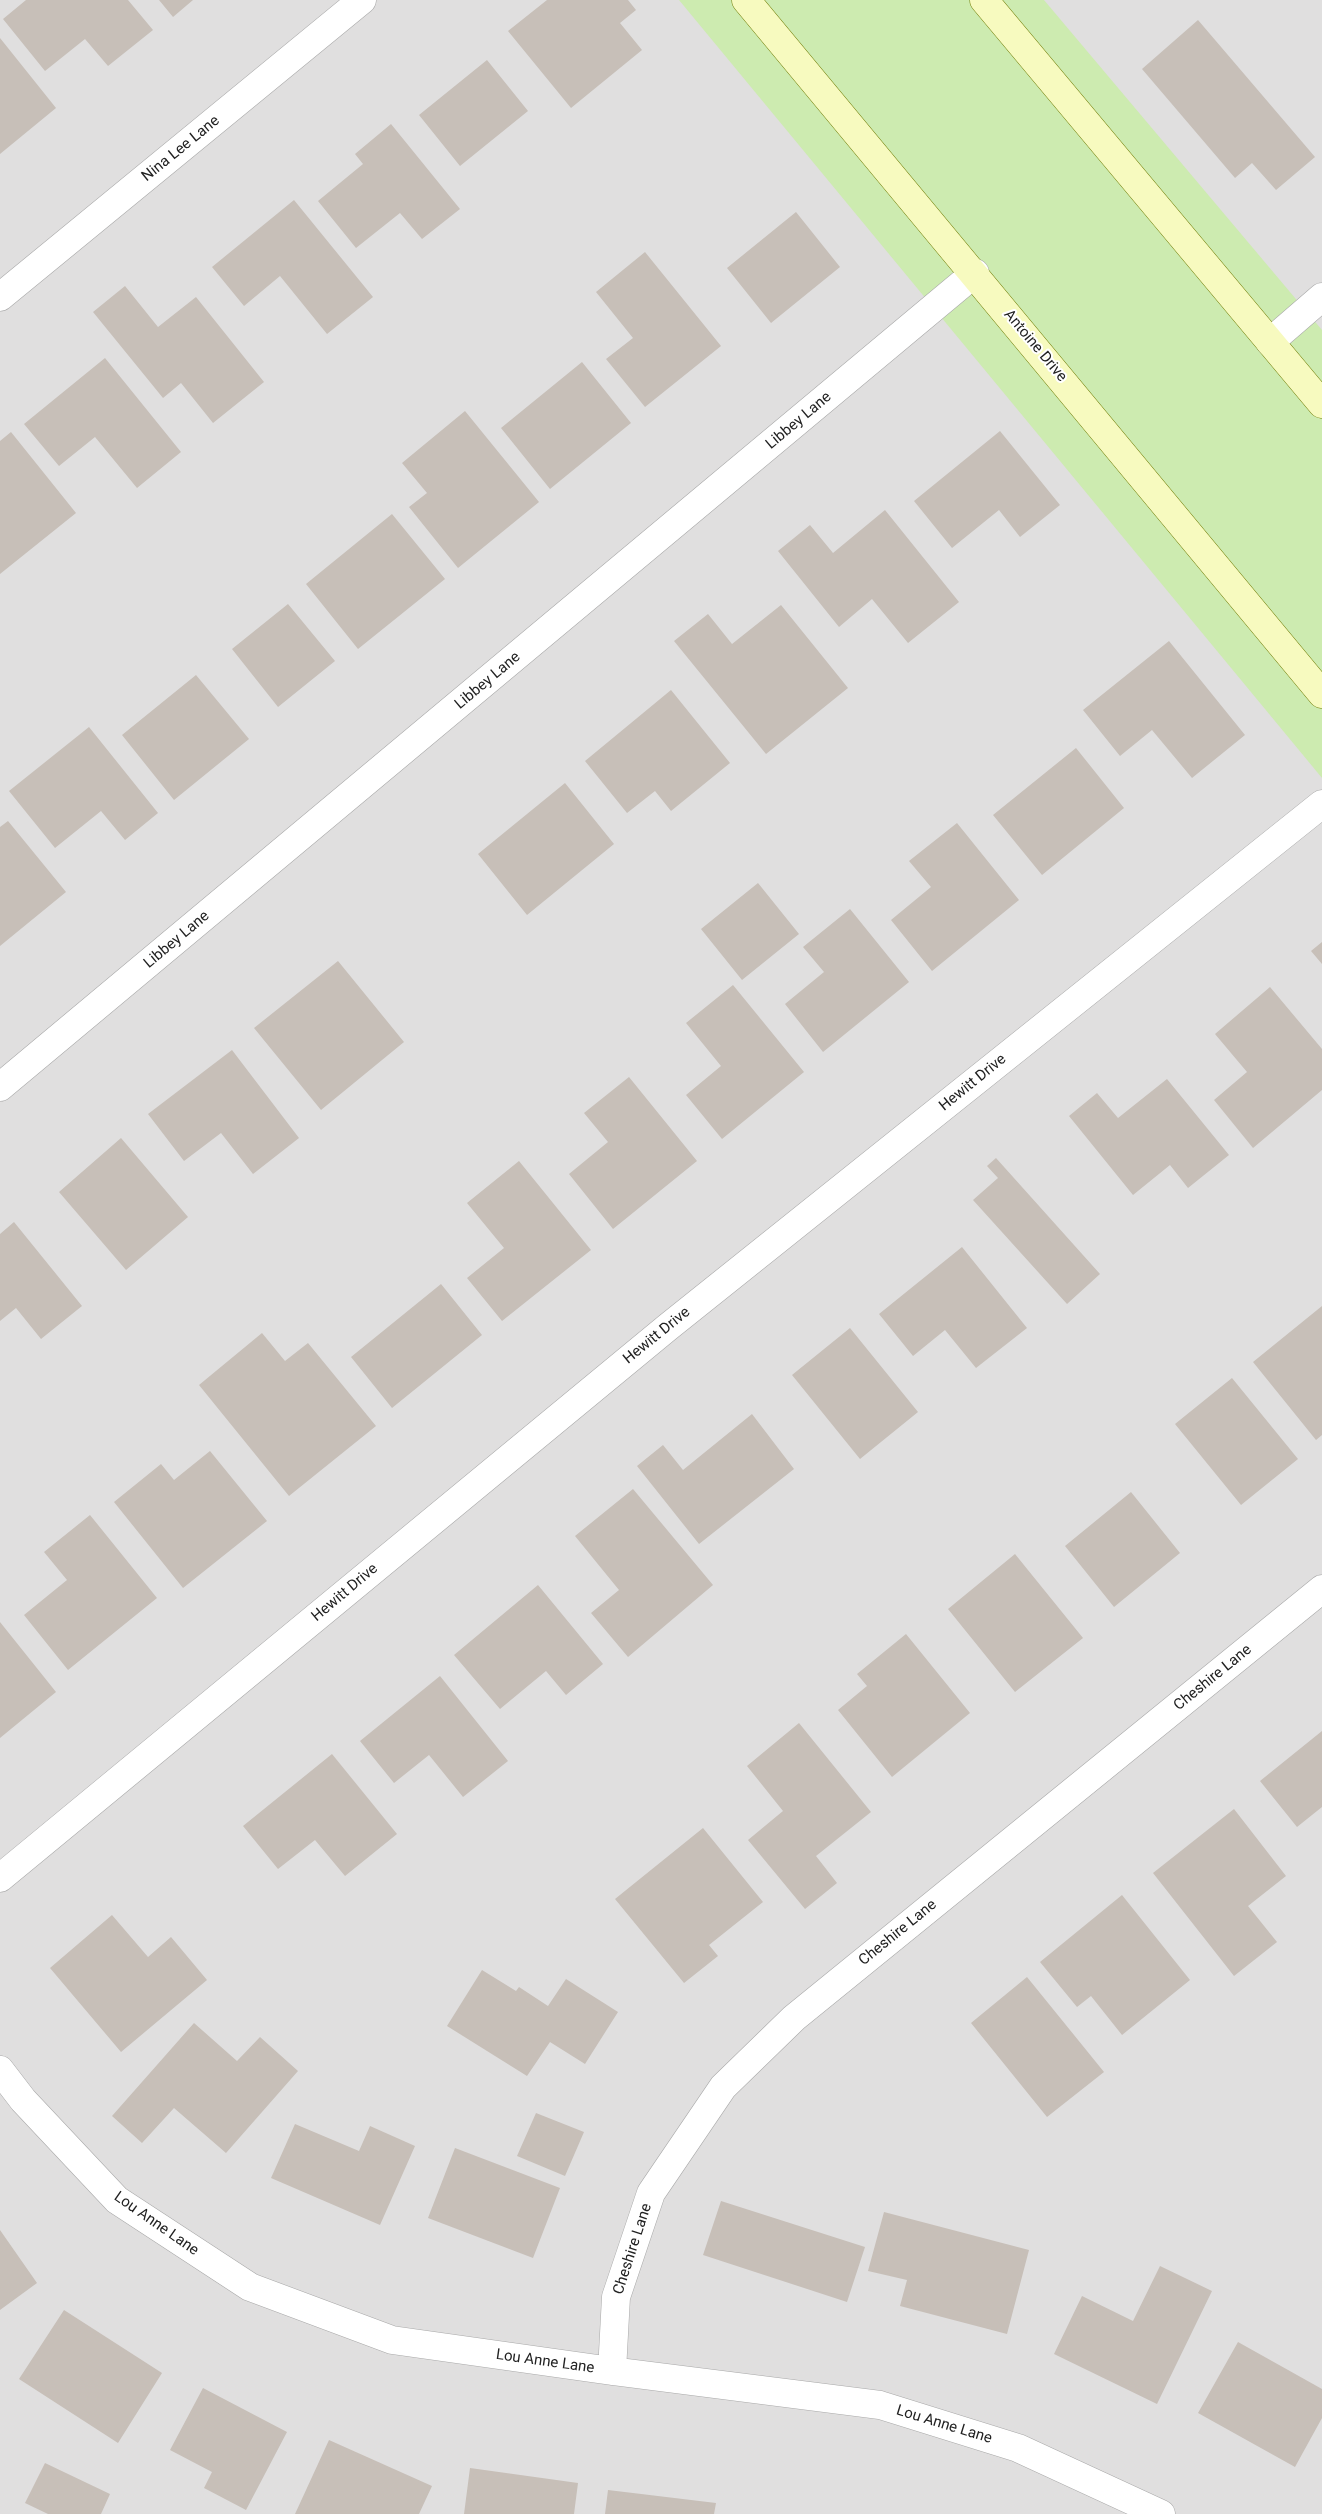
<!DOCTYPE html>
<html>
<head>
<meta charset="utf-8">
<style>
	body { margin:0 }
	canvas { display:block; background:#f2efe9 }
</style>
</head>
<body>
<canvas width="1322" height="2514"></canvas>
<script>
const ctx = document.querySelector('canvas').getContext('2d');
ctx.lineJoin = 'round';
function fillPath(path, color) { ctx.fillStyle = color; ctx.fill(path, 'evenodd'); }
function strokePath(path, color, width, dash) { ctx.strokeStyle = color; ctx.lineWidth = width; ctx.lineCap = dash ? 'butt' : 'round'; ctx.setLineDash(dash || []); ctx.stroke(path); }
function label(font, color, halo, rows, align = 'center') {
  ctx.font = font + ' Roboto,sans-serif'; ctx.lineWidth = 4; ctx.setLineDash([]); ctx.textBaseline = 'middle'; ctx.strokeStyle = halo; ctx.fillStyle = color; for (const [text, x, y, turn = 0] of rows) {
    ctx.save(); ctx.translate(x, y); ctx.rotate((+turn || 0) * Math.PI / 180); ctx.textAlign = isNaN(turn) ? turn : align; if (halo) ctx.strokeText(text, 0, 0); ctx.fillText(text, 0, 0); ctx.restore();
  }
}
fillPath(new Path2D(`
	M0,0H1322V2514H0Z`), '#e0dfdf');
fillPath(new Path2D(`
	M679,0H1044L1322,330V778Z`), '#cdebb0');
fillPath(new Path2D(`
	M26,0H128L153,30L108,66L85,39L45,71L3,19Z
	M159,0H193L173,17Z
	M547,0H628L636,10L620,23L642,50L571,108L508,31Z
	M1198,20L1315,157L1276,190L1252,163L1235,178L1142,69Z
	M0,38L56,108L0,154Z
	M487,60L528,111L460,166L419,115Z
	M391,124L460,209L422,239L400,213L356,248L318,201L363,164L355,154Z
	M294,200L373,297L327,334L280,276L244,306L212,267Z
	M796,212L840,267L771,323L727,268Z
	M645,252L721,346L645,407L606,359L633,338L596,292Z
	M125,286L158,327L196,297L264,382L213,423L181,383L163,398L93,312Z
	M105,358L181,452L137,488L95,437L59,466L24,424Z
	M582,362L631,423L550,489L501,428Z
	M465,411L539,502L458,568L409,507L427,493L402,463Z
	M1000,431L1060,505L1020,537L999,510L952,548L914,501Z
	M11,432L76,513L0,574V441Z
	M885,510L959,602L908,643L872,599L839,627L778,551L810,525L833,553Z
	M392,514L445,579L358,649L306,584Z
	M288,604L335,661L278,707L232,649Z
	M781,605L848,688L766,754L674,641L708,614L732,644Z
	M1169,641L1245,735L1192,778L1152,730L1120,756L1083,710Z
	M196,675L249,739L174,800L122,735Z
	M671,690L730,763L671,811L655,791L627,813L585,761Z
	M89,727L158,813L125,840L101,811L55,848L9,791Z
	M1076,748L1124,808L1042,875L993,815Z
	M565,783L614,844L527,915L478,854Z
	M8,821L66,892L0,946V827Z
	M957,823L1019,900L932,971L891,920L931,887L909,861Z
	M758,883L799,934L742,980L701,929Z
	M850,909L909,982L823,1052L785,1004L824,972L803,947Z
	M1322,942V964L1311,951Z
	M338,961L404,1042L321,1110L254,1028Z
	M733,985L804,1072L722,1139L686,1095L721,1066L686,1023Z
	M1270,987L1322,1049V1090L1253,1148L1214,1100L1247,1072L1215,1034Z
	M232,1050L299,1138L253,1174L221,1133L184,1161L148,1114Z
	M629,1077L697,1161L613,1229L569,1174L608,1142L584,1113Z
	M1167,1079L1229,1155L1188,1188L1170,1165L1133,1195L1069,1116L1097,1093L1118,1118Z
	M121,1138L188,1217L126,1270L59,1192Z
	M996,1158L1100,1274L1067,1304L973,1200L998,1178L987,1166Z
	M519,1161L591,1250L502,1321L467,1278L504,1248L467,1203Z
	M14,1222L82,1306L41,1339L16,1308L0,1321V1234Z
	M962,1247L1027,1328L976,1368L945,1330L913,1356L879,1314Z
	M441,1284L482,1335L392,1408L351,1357Z
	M1322,1306V1435L1316,1440L1253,1362Z
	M850,1328L918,1412L860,1459L792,1375Z
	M262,1333L285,1361L308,1343L376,1426L289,1496L199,1385Z
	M1232,1378L1298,1459L1241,1505L1175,1424Z
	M752,1414L794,1469L699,1544L637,1466L663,1445L683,1470Z
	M210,1451L267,1521L183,1588L114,1502L161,1464L174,1480Z
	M633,1489L713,1585L628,1657L591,1613L619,1590L575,1536Z
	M1131,1492L1180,1553L1114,1607L1065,1546Z
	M90,1515L157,1598L68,1670L24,1615L67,1580L44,1552Z
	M1015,1554L1083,1638L1015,1692L948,1609Z
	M538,1585L603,1664L566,1695L546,1671L500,1709L454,1655Z
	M0,1622L56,1692L0,1738Z
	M906,1634L970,1713L892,1777L838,1710L867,1686L857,1674Z
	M440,1676L508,1761L463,1797L429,1755L394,1783L360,1741Z
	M799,1723L871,1812L816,1856L837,1883L805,1909L748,1840L783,1811L747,1766Z
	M1322,1731V1807L1297,1827L1260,1781Z
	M332,1754L397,1834L345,1876L315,1840L278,1869L243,1826Z
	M1234,1809L1286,1876L1248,1906L1277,1942L1234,1976L1153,1873Z
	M703,1828L763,1902L709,1945L718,1956L684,1983L615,1899Z
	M1122,1895L1190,1980L1122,2035L1091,1996L1077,2007L1040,1962Z
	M112,1915L148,1957L171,1937L207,1980L121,2052L50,1968Z
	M482,1970L516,1991L519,1987L548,2006L566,1979L618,2012L585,2064L550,2042L527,2076L447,2026Z
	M1027,1977L1104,2072L1047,2117L971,2023Z
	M194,2023L237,2061L260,2037L298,2071L226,2153L174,2108L142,2143L112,2116Z
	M536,2113L584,2132L565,2176L517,2156Z
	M295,2124L359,2151L370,2126L415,2146L380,2225L271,2178Z
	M455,2148L560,2188L533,2258L428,2218Z
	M721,2201L865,2247L847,2302L703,2255Z
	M884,2212L1029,2250L1007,2334L900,2306L907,2280L868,2271Z
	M0,2230L37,2283L0,2310Z
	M1160,2266L1212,2291L1157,2404L1054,2354L1082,2296L1133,2321Z
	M64,2310L162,2373L118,2443L19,2379Z
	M1238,2342L1322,2389V2418L1295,2467L1198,2413Z
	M203,2388L287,2432L246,2510L204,2488L212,2472L170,2450Z
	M329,2440L432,2486L419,2514H295Z
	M45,2463L110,2494L101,2514H48L25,2503Z
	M470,2468L578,2483L574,2514H464Z
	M608,2490L716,2503L714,2514H605Z`), '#c7bfb8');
const street = new Path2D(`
	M0,297L362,0
	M1270,342L1322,297
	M0,1087L975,273
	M0,1878L668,1327L1322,804
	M0,2070L23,2100L117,2200L250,2287L392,2340L612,2371L880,2405L1018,2448L1161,2514
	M612,2371L616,2297L651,2193L723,2087L794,2018L1322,1589`);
const secondary = new Path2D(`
	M746,0L1322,694
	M984,0L1322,404`);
strokePath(street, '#a9a9a9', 29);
strokePath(secondary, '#707d05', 29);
strokePath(street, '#fff', 28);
strokePath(secondary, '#f7fabf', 28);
label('15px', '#222', '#fff', [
	["Nina Lee Lane",181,149,-39],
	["Antoine Drive",1035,346,50],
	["Libbey Lane",799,421,-40],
	["Libbey Lane",488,681,-40],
	["Libbey Lane",177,940,-40],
	["Hewitt Drive",973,1083,-39],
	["Hewitt Drive",657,1336,-39],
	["Hewitt Drive",345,1593,-40],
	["Cheshire Lane",1213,1678,-39],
	["Cheshire Lane",898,1933,-39],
	["Lou Anne Lane",156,2224,35],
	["Cheshire Lane",633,2249,-72],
	["Lou Anne Lane",545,2362,8],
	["Lou Anne Lane",944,2425,17]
]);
</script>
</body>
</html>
